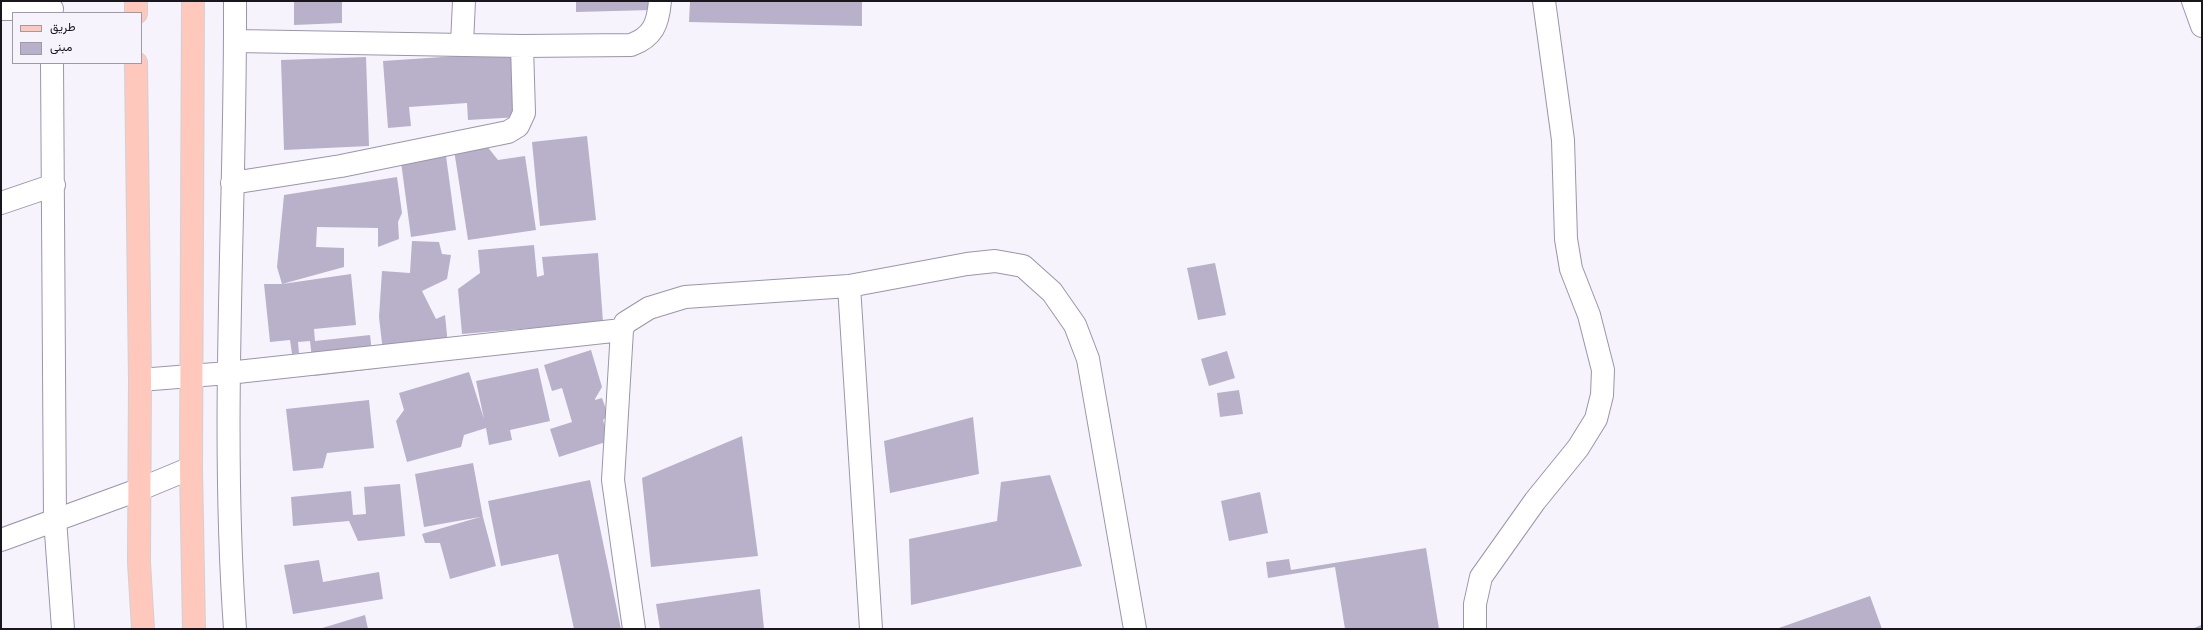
<!DOCTYPE html>
<html>
<head>
<meta charset="utf-8">
<style>
	body { margin:0 }
	#map { position:relative; width:2203px; height:630px; overflow:hidden; background:#f6f3fd; font-family:"Nunito Sans",Vazirmatn,sans-serif }
	canvas { display:block }
	.frame { position:absolute; inset:0; border:2px solid #19161e; pointer-events:none }
	.legend { position:absolute; left:12px; top:12px; width:130px; height:52px; box-sizing:border-box; background:#f6f3fd; border:1px solid #9e9ba4; margin:0; padding:5px 7px; list-style:none; font-size:12px; color:#19161e }
	.legend li { display:flex; align-items:center; gap:8px; height:20px }
	.legend b { width:20px; border:1px solid #9e9ba4 }
</style>
</head>
<body>
<div id="map">
<canvas width="2203" height="630"></canvas>
<div class="frame"></div>
<ul class="legend">
<li><b style="height:5px;background:#fec8bd"></b>طريق</li>
<li><b style="height:11px;background:#b9b1c9"></b>مبنى</li>
</ul>
</div>
<script>
const ctx = document.querySelector('canvas').getContext('2d');
ctx.lineJoin = 'round';
function fillPath(path, color) { ctx.fillStyle = color; ctx.fill(path, 'evenodd'); }
function strokePath(path, color, width, dash) { ctx.strokeStyle = color; ctx.lineWidth = width; ctx.lineCap = dash ? 'butt' : 'round'; ctx.setLineDash(dash || []); ctx.stroke(path); }
fillPath(new Path2D(`
	M294,1H342V23L294,25Z
	M576,1H652V10L576,12Z
	M690,1H862V26L689,22Z
	M516,52L520,117L468,120L467,103L409,107L411,126L388,128L383,61Z
	M366,57L369,146L284,150L281,60Z
	M587,136L596,220L540,226L532,142Z
	M486,145L498,160L525,156L536,230L468,240L454,150Z
	M446,156L456,230L411,237L401,162Z
	M397,177L402,213L398,222L399,239L378,247V228L317,227L316,247L344,248V267L282,284L277,267L284,195Z
	M412,241L439,242L442,254L451,255L447,279L422,291L436,319L445,315L448,345L383,352L379,317L382,271L410,273Z
	M534,245L537,277L544,275L542,257L598,253L603,322L462,334L458,289L480,273L478,250Z
	M1215,263L1226,315L1198,320L1187,268Z
	M351,274L356,325L314,329L315,341L370,335L374,369L314,376L310,341L298,342L299,353L292,354L290,340L270,342L264,284H282Z
	M591,350L602,387L595,399V400L602,398L608,415L603,420L609,441L559,457L550,429L572,422L562,388L552,391L544,365Z
	M1227,351L1235,378L1209,386L1201,359Z
	M538,368L550,421L510,430L512,440L489,445L486,428L464,435L461,447L407,462L396,421L404,410L399,393L469,372L484,419L476,381Z
	M1239,390L1243,414L1220,417L1217,393Z
	M369,400L374,448L327,453L323,468L293,471L286,409Z
	M973,417L979,474L890,493L884,441Z
	M742,436L758,556L651,567L642,478Z
	M473,463L483,517L496,566L450,579L440,543H425L422,534L480,517L424,527L415,474Z
	M1050,475L1082,566L911,605L909,539L997,521L1001,482Z
	M590,480L621,629H574L558,554L501,566L488,501Z
	M400,484L405,536L358,541L349,521L293,526L291,497L351,491L353,515L366,514L364,487Z
	M1260,492L1268,533L1229,541L1221,501Z
	M1426,548L1439,629H1345L1335,567L1268,578L1266,562L1289,559L1291,570Z
	M319,560L323,582L379,572L383,599L293,614L284,565Z
	M760,589L764,629H660L656,604Z
	M1870,596L1882,629H1776Z
	M365,615L368,629H319Z
	M2201,625L2202,629H2192Z`), '#b9b1c9');
const minor = new Path2D(`
	M235,1C236,210 220,420 235,629
	M2193,1L2202,26
	M1,9H52
	M236,41L522,46L631,45C653,37 658,24 660,1
	M462,44L464,1
	M52,63L55,519L63,629
	M232,183L341,166L508,132L518,126L524,113L522,46
	M1,203L54,185
	M849,286L871,629
	M622,330L613,480L634,629
	M140,380L228,373L622,330L625,323L649,308L685,297L849,286L967,264L995,261L1023,266L1052,292L1075,325L1088,359L1135,629
	M1,540L138,490L191,468
	M1475,629V604L1481,577L1535,501L1578,448L1596,419L1602,395L1603,370L1589,315L1571,269L1566,239L1563,140L1544,1`);
const primary = new Path2D(`
	M193,1L191,468L194,629
	M136,13V1
	M136,63L140,380L139,562L143,629`);
strokePath(minor, '#9c95ab', 24);
strokePath(primary, '#d1d0d2', 24);
strokePath(minor, '#fff', 22);
strokePath(primary, '#fec8bd', 22);
</script>
</body>
</html>
